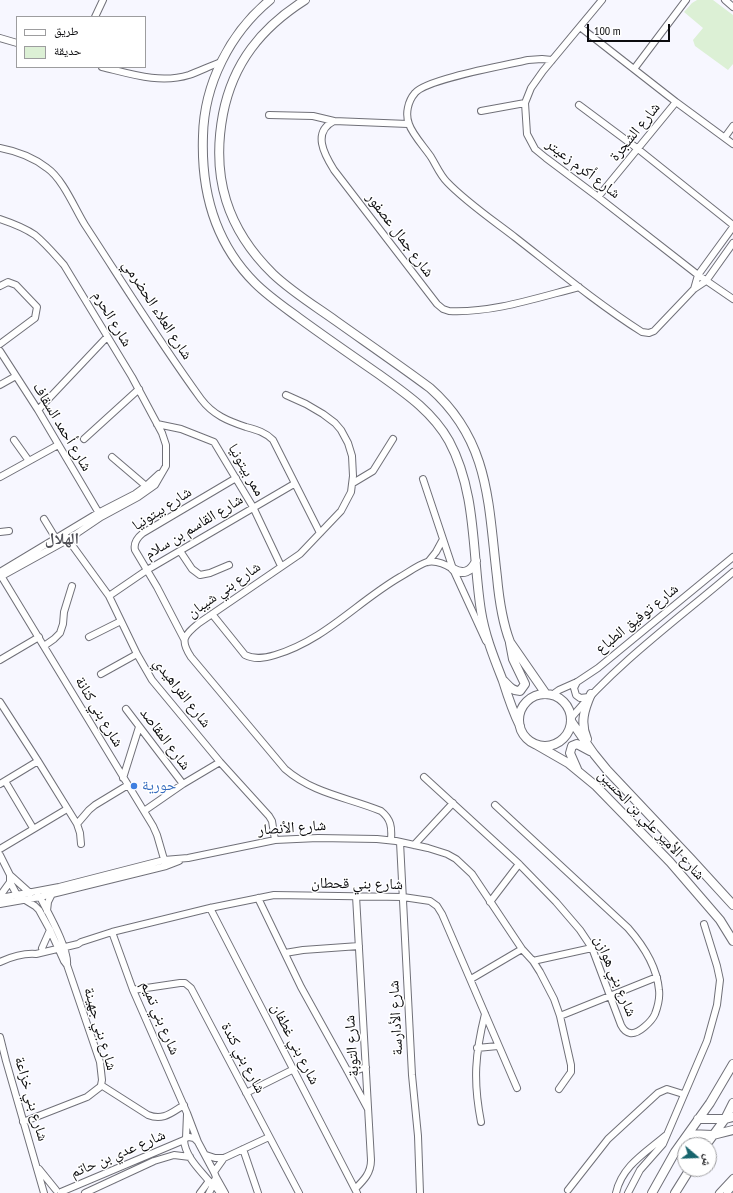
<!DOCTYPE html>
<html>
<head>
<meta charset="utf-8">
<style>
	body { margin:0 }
	#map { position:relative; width:733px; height:1193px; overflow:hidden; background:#f7f7ff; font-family:"PT Sans Narrow","Noto Naskh Arabic",sans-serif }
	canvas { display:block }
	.legend { position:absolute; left:16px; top:16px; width:130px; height:52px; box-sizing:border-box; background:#fff; border:1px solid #9d9d9f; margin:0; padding:5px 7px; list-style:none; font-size:12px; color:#0b0b0e }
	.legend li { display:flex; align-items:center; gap:8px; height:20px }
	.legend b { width:20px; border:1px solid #9d9d9f }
	.north { position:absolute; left:677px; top:1137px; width:40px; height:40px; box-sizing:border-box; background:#fff; border:1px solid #9d9d9f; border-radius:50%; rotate:109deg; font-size:11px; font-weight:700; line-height:16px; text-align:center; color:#0b0b0e }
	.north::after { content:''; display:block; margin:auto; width:14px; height:18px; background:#16646c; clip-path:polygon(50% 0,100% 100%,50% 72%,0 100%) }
	.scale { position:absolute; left:587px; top:24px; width:83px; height:18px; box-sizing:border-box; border:2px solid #0b0b0e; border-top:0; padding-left:5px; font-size:12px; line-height:14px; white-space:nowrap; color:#0b0b0e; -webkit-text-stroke:3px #fff; paint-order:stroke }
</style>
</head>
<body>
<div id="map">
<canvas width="733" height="1193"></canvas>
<ul class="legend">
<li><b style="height:5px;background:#fff"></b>طريق</li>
<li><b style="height:11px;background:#dcf0d5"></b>حديقة</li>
</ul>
<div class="north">ش</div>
<div class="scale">100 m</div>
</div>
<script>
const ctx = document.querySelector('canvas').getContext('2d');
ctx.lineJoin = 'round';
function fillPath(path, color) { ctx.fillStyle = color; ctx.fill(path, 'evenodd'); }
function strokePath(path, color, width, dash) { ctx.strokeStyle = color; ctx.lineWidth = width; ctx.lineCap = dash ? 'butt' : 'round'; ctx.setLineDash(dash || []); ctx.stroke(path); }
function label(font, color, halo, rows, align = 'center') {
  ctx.font = font + ' "PT Sans Narrow","Noto Naskh Arabic",sans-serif'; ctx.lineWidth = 3; ctx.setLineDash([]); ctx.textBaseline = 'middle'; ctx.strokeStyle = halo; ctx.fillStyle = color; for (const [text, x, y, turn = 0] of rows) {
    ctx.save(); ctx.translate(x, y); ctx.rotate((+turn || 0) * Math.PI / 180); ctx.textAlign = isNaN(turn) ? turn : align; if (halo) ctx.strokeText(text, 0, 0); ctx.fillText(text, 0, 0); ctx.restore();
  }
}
fillPath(new Path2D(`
	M697,0H713L733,15V64L728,70L695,46L693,40L703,28L684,12L692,3Z`), '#dcf0d5');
const minor = new Path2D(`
	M602,0L543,71L531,88L525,103L527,134L535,149L546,158L598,197L698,275L733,299
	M725,0L733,7
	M95,17L103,0
	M580,27L676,102L733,144
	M0,38L17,43
	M552,60L542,59L528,60C507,65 426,79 415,93C408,101 405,114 409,124C412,134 425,148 431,157C436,165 440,175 447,182C466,202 494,221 516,238C557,270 598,304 642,332L649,333L654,331L694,289L706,281L733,243
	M102,67C131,74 160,84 189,75C200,71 210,66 221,62
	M634,69L686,0
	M579,105L638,149L733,225
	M481,111L525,103
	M269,115L313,116L334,121
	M408,124L334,121C312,132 324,154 334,170L437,304L443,309L449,311C493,313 536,298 579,287
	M725,137L733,126
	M0,148C16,151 34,158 47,168C63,179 75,209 85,225C123,283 160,343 201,399C213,415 228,421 246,427C257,430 265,432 273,440L320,533
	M598,197L676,102
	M0,219C12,223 25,228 35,235C46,244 55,255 64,265L132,377L162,433L166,445V466L155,485L138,497L101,517L67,540L0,577
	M0,286L8,282L16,285L37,307L35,318L0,344
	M694,289L698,275L733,227
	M0,351L38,410L100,515
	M0,385L16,376
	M286,395L306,404L323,414L335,423L341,430L348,443L352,456L353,476L351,492L341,511L300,554L199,623C183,636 180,640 191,657L285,769C314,794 347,797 381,811C391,819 392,827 391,840
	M38,410L107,337
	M157,424L181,429L214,442L253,507L281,566
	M84,439L139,389
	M14,440L29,461
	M112,457L146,486
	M0,477L58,445
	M423,479L453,569L486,641
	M353,483L373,471L393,439
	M44,519L58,542
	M0,532L9,531
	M64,534L109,596L137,654L152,680L220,762L269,816L272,821L275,840
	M180,551L192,569L200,575L210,573L229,565
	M428,562L436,552L442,541
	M0,572L98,513L135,494L146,486L159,474
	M0,574L153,826L157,835L166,866
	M109,596L147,570L294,484
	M212,614L245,655C255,660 265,658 275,655C325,640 357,602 400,577C409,572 418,565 427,562C436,560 445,564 453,569
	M89,637L121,621
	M184,639L157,587L135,550C133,542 138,537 143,533L236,478
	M44,646L54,639L60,633L63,624L64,612L72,586
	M0,660L39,637
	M101,674L137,654
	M577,682L574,688L576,695L580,698L589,697
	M552,695L559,690L577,682L598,668L733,557
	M0,702L38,761L77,824L80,833L81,844
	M126,709L183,784
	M571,718C617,663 678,619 733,572
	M424,777L519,864L556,902L580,930L592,948L621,1025C623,1029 625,1032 630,1033C638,1035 652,1021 655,1014C658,1006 660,998 659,990C657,967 642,944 628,928L495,805
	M123,778L139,727
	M5,781L33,828
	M0,784L38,761
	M144,811L183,784L220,762
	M77,824L89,810L95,805L128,785
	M400,842L412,1075L418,1136L420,1193
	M414,845L453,803
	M0,849L67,809
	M0,855L10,875V882L17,895L35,906L39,910L50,930L64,961L67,965L100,1062L102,1080L101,1085L100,1087L87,1097L23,1122
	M10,875L30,893
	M38,895L40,897C48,913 69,949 67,965
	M0,896L10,882
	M0,898L59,887L164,860L188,858L275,840L318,838L377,839L396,841L428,848L447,854L456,859L472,874L522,949L533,961L540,972L554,999L560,1016L571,1065V1072L559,1089
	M258,898L301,987L347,1070L368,1109
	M490,902L519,864
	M0,904L40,897L166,866L179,861
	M210,908L357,1193
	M47,911L48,902L52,894
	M112,932L133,990L187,1113L198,1142
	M42,948L50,930
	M285,953L303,950L359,946
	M533,961L592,948
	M0,962C11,957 24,953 36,954L78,944L81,942L112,932L210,908L274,895L403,897L430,901L437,906L442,914L517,1088
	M471,979L522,949
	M133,990L180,983H185L191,988L299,1193
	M560,1016L657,977
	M0,1037L6,1061L44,1193
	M477,1048L498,1046
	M347,1070L355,1071L366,1067
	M101,1085L148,1115C163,1121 171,1113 184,1105
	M246,1093L294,1069
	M481,1122C473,1081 475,1054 485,1014
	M189,1137L194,1138L198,1142L214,1172L216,1177L214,1182L212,1183L209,1181C199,1169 185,1156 184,1140L186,1138Z
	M186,1138L187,1114
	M243,1149L258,1193
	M206,1155L215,1158H224L269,1137
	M39,1169L56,1190
	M214,1172L224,1158
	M216,1177L225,1193
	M213,1183L220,1193
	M355,1189C364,1180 371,1173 371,1160L356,896
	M568,1190L608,1139L658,1093L667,1089L683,1094
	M61,1192L184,1140
	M85,1193L154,1161L174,1155L190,1157
	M200,1193L209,1181
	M209,1193L212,1187V1183
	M616,1193C622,1166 645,1153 665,1136
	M628,1193L640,1170L663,1144L707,1041L717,1005L720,980L717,966L704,924
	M719,1193L733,1178
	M727,1193L733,1186`);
const major = new Path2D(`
	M270,0C230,33 204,84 203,136C201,191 215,243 255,283C268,296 284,307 299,318C325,337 351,355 377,373C405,393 432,411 449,441C477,493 472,554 481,611C485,636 494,658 503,681C508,697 513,712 520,726
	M305,0C261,28 233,63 223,114C211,177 227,229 273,274C292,292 315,306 336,321C367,343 399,365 430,388C490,441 488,503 497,577C499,599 502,621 510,642L546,694
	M453,569C463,575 471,572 476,561
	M504,681C509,686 512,691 520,691L525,684L513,659L510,643
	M519 720a26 26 0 1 1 52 0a26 26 0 1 1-52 0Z
	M571,721L594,754L607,770L691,859L733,905
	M587,739C580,723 584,710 591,694
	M535,744L568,763L596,786L670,862L720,920L733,941
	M577,769L570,753L572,746L577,744L590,751
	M698,1119H725L733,1117
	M688,1134L713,1135L733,1130
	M706,1145L725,1119L733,1103
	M652,1193L675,1152L710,1103L733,1064
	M675,1193L690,1169`);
strokePath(minor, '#707078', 8);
strokePath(major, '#707078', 10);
strokePath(minor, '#fff', 6);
strokePath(major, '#fff', 8);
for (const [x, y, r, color] of [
	[134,786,4,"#3f7fe0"]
]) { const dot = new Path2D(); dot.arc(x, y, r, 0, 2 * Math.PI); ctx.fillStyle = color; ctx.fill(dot); strokePath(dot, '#fff', 1.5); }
label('15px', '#0b0b0e', '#fff', [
	["شارع الشجرة",635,132,-51],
	["شارع أكرم زعيتر",583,169,37],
	["شارع جمال عصفور",400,235,53],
	["شارع العلاء الحضرمي",157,310,57],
	["شارع الحرم",112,319,59],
	["شارع أحمد السقاف",62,427,59],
	["ممر بيتونيا",246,470,60],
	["شارع بيتونيا",162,509,-33],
	["شارع القاسم بن سلام",194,527,-31],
	["شارع بني شيبان",224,590,-35],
	["شارع توفيق الطباع",637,619,-39],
	["شارع الفراهيدي",182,693,52],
	["شارع بني كنانة",99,712,59],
	["شارع المقاصد",165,739,53],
	["شارع الأمير علي بن الحسين",651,825,46],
	["شارع الأنصار",292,828,-4],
	["شارع بني قحطان",357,884,1],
	["شارع بني هوازن",615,976,67],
	["شارع بني تميم",160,1018,67],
	["شارع الأدارسة",396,1018,-93],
	["شارع بني جهينة",100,1029,74],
	["شارع بني غطفان",295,1044,63],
	["شارع التوبة",352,1046,-94],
	["شارع بني كندة",243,1058,62],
	["شارع بني خزاعة",31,1099,74],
	["شارع عدي بن حاتم",118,1154,-23]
]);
label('15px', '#366cbe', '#fff', [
	["حورية",142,786]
], 'left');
label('bold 16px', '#505057', '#fff', [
	["الهلال",62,539]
]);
</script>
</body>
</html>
